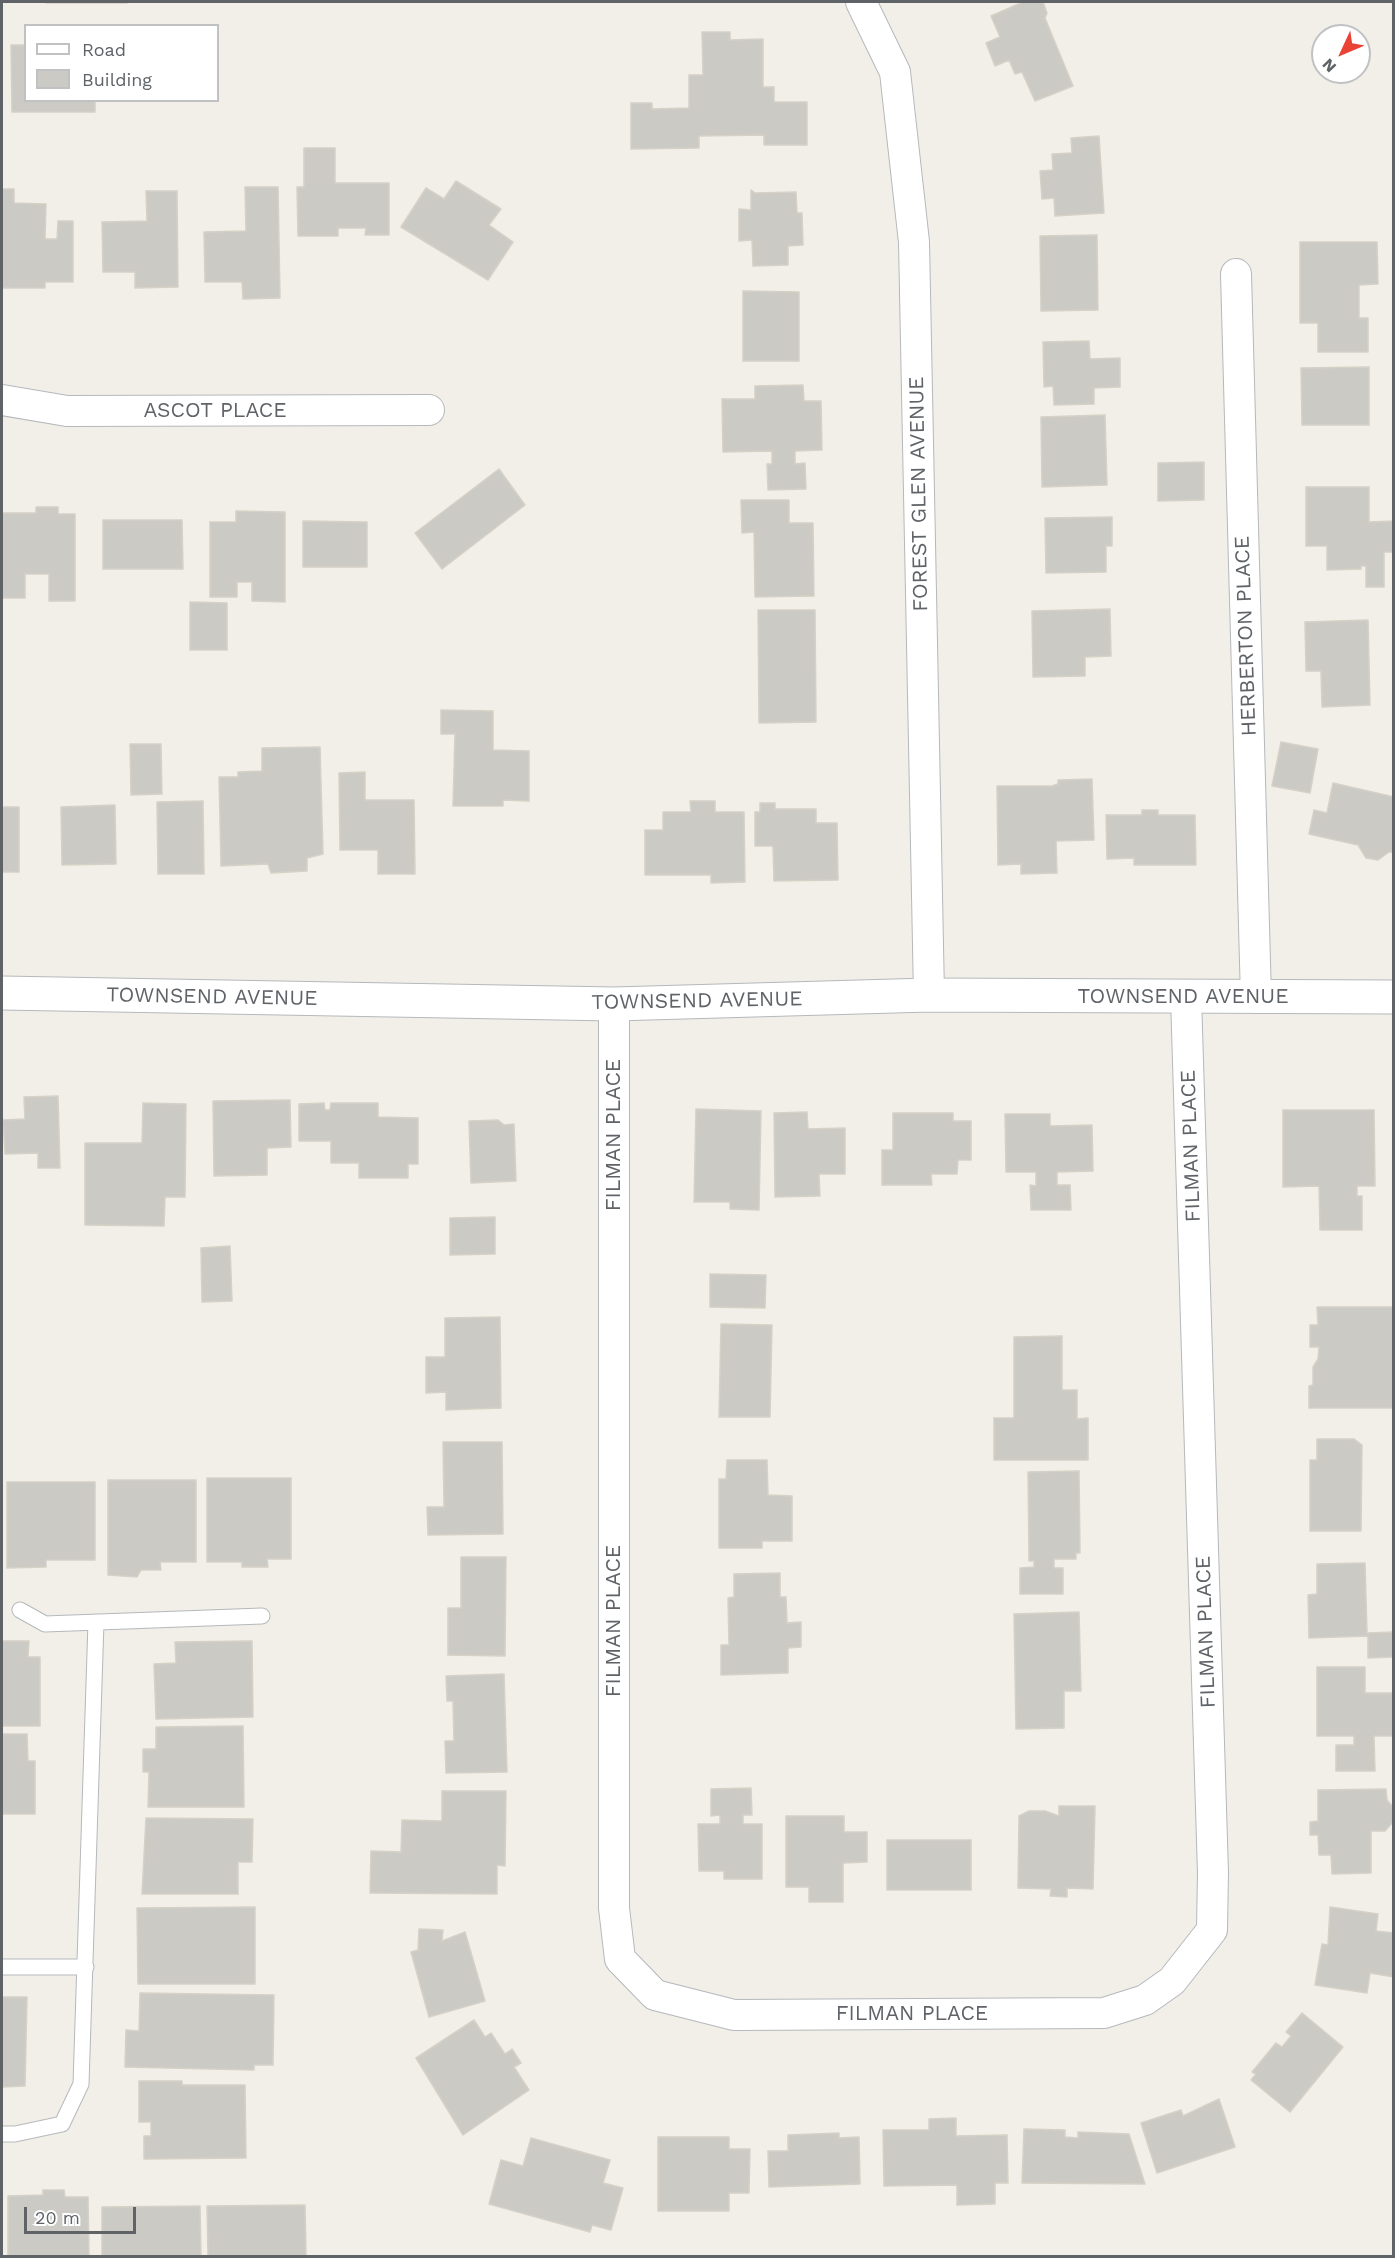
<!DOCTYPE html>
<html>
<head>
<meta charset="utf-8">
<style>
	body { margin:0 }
	#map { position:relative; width:1395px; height:2258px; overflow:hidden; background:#f1efe8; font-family:"Work Sans",sans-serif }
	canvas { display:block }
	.frame { position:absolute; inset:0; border:3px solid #5f6368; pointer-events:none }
	.legend { position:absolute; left:24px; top:24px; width:195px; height:78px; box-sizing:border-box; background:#fff; border:2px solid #bfc1c3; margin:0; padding:8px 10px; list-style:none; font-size:18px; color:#5f6368 }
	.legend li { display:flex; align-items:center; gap:12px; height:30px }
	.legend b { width:30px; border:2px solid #bfc1c3 }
	.north { position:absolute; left:1311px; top:24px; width:60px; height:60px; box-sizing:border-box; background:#fff; border:2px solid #bfc1c3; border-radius:50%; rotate:226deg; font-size:16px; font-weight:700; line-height:24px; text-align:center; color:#5f6368 }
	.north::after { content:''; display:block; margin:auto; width:21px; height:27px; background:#ea4335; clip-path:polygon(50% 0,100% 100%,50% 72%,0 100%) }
	.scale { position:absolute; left:24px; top:2207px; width:112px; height:27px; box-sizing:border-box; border:3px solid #5f6368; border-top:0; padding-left:8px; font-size:18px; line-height:21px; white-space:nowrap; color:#5f6368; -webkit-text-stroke:4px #fff; paint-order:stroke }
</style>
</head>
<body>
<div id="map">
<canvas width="1395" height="2258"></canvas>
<div class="frame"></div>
<ul class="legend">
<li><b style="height:8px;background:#fff"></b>Road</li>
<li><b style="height:16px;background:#cccac5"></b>Building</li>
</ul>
<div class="north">N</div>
<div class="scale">20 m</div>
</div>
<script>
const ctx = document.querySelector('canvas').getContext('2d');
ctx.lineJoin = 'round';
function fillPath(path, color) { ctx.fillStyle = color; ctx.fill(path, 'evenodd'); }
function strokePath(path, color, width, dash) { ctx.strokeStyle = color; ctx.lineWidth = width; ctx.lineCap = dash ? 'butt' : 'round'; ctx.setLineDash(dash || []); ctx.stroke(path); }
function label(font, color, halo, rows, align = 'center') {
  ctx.font = font + ' "Work Sans",sans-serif'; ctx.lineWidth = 6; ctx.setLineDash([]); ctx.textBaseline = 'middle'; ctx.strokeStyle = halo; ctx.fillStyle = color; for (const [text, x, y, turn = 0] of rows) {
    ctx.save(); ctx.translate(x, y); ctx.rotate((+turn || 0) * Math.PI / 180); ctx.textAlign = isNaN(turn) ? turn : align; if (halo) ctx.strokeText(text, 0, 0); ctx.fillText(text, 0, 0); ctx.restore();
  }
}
const building = new Path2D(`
	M46,2H127V3H46Z
	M1023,2H1043L1047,13L1045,18L1073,86L1035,101L1022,72L1015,74L1009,60L995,66L986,43L1000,37L991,16Z
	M702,32H730V40L763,39V87H774V102H807V145H764V135L699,136V148L631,149V103H652V109L689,108V75H703Z
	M11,45H26V100H95V112H12Z
	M1099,136L1104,213L1055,216L1054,198L1042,199L1040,171L1053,170L1052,154L1072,153L1071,138Z
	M304,148H335V183H389V235H365L366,228H338V236H298L297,187H304Z
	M456,181L501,209L489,225L513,242L488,280L401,227L426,188L444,199Z
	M245,187H278L280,298L243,299L242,282H205L204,232L246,231Z
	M2,189H14V203L46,204L45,239H57L58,221H73V282H45V288H2Z
	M751,190L755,193L796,192L797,213H802L803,245L788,246V265L753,266L752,240L739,241V209L751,210Z
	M146,191H177L178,287L135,288V272H103L102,222L147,221Z
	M1097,235L1098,310L1041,311L1040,236Z
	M1300,242H1377L1378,284L1359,285V318H1368V352H1318V323H1300Z
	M743,291L799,292V361H743Z
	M1089,341L1090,359L1120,358V387L1094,388V404L1054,405L1053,386L1044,387L1043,342Z
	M1369,367V425H1302L1301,368Z
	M803,385L804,401H821L822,450L795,451V464L805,463L806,489L768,490L767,464H772V451L723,452L722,399H755V386Z
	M1105,415L1107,485L1042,487L1041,417Z
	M1204,462V500L1158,501V463Z
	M499,469L525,505L442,569L415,533Z
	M1306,487H1369V522L1394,521V552H1384V587H1366V566H1361V569L1327,570V546H1306Z
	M741,500H789V523H813L814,596L755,597L754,532L742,533Z
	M36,507H58V514H75V601H49V574H25V598H2V513H36Z
	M236,511L285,512V602L252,601V582H237V597H210V522H236Z
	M1112,517V546H1106V572L1046,573L1045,518Z
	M103,520H182L183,569H103Z
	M303,521L367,522V567H303Z
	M190,602L227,603V650H190Z
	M1110,609L1111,656L1085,657V676L1033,677L1032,611Z
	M758,610H815L816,722L759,723Z
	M1368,620L1370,705L1322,707L1321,671H1306L1305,622Z
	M441,710L493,711V750L529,751V801L503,800V806H453L455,734H441Z
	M1281,742L1318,749L1310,793L1272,786Z
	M130,744H161L162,794L131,795Z
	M320,747L323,854L307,858V871L271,873L268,864L221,866L219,777H238V772L262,771V748Z
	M365,772V800H414L415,874H378V850H340L339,773Z
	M1092,779L1094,840L1056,841L1057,873L1021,874V864L998,865L997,786H1052L1058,784V780Z
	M1333,783L1394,797V852H1389L1378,860L1366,858L1358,845L1309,834L1314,810L1327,813Z
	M203,801L204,874H158L157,802Z
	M690,801H715V812H744L745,882L711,883V875H645V830H663V812H691Z
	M760,803H775V809H816V823H837L838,880L774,881L773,846H755V812H760Z
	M115,805L116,864L62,865L61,807Z
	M2,807H19V872H2Z
	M1142,810H1158V815H1195L1196,865H1134V858L1107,859L1106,815H1142Z
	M58,1096L60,1168H38V1153L5,1154L3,1120L25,1119L24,1097Z
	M290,1100L291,1147L267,1148V1175L214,1176L213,1101Z
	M143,1103L186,1104L185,1197H165L164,1226L85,1225V1143H142Z
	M324,1103L325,1110H330L331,1103H378V1117L418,1118V1164H408V1178H359V1163H331V1141H299V1104Z
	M696,1109L761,1111L759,1210L730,1209V1202H694Z
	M1283,1110H1374L1375,1186H1357V1196H1362V1230H1320L1319,1186L1283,1187Z
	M807,1112L808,1129L845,1128V1174H819L820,1196L775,1197L774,1113Z
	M893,1113H953V1121H971V1160H958L957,1174H931L932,1185H882V1150H893Z
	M1005,1114H1050V1126L1092,1125L1093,1171L1057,1172V1185H1070L1071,1210H1031L1030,1185L1036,1186V1172H1006Z
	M498,1120L504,1125L514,1124L516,1181L471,1183L469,1121Z
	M495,1217V1254L450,1255V1218Z
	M230,1246L232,1301L202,1302L201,1248Z
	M710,1274L766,1275L765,1308L710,1307Z
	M1317,1307H1394V1408H1309V1386L1313,1385V1367L1318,1359L1319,1347H1310V1325H1318Z
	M500,1317L501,1408L446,1410V1392L426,1393V1357H445V1318Z
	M721,1324L772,1325L770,1417H719Z
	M1062,1336V1390H1077V1419L1088,1418V1460H994V1418H1014V1337Z
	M1317,1439H1354L1362,1445L1361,1531H1310V1460H1317Z
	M443,1442H502L503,1534L428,1535L427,1507H444Z
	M727,1460H767L768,1495L792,1496V1541H762V1548H719V1479H726Z
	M1079,1471L1080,1553H1076V1559H1054V1568H1063V1594H1020V1568L1034,1567V1561H1029L1028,1472Z
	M207,1478H291V1559H267L268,1567H242V1562H207Z
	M108,1480H196V1562H160L161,1570H141L137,1577L108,1575Z
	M7,1482H95V1560H46V1567L7,1568Z
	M461,1557H506L505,1656L448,1655V1608H461Z
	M1365,1563L1367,1633L1394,1632V1657L1368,1658V1636L1309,1638L1308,1595L1317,1594V1564Z
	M780,1573V1597H786L787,1623L801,1622V1647L788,1648V1673L721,1675V1645H729L728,1598L734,1597V1574Z
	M1079,1612L1081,1691H1064V1728L1016,1729L1014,1614Z
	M2,1641H29L28,1657H40V1726H2Z
	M252,1641L253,1717L156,1719L154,1664L176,1663L175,1642Z
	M1317,1667H1365V1693H1393V1736H1374L1375,1771H1336V1745H1354V1736H1317Z
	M504,1674L507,1772L446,1773L445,1741H454L453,1701H447L446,1676Z
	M243,1726L244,1807H148L149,1772H143V1749H156V1727Z
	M2,1734H27L28,1761H35V1814H2Z
	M751,1788L752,1815H743V1824H762V1879H724V1871H699L698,1824H720V1815L711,1816V1789Z
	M1386,1789L1387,1800L1393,1807V1822L1385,1831H1371V1873L1332,1874L1331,1855H1319L1318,1835H1310V1822L1318,1821V1790Z
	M442,1791H506L505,1866L497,1865V1894L370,1893L371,1851L401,1852L402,1820L442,1821Z
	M1059,1806H1095L1093,1889L1067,1888V1897L1050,1896L1051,1889L1018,1888L1019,1816L1029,1811H1045L1059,1816Z
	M786,1816H844V1832H867V1862L843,1863V1902H809V1887H786Z
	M146,1818L253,1819L252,1862H238V1894H142Z
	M887,1840H971V1890H887Z
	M255,1907V1984H138L137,1908Z
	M1330,1907L1378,1914L1376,1931L1394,1933V1977L1370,1973L1367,1993L1315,1985L1322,1944L1328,1945Z
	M419,1929L443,1930L442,1941L465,1932L485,2001L429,2017L411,1952L418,1950Z
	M140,1993L274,1995L273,2065H254V2070L125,2067L126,2030L139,2031Z
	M2,1997H27L25,2086L2,2087Z
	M1302,2013L1343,2047L1290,2112L1251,2080L1256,2074L1252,2072L1276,2043L1282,2047L1291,2036L1286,2032Z
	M474,2020L485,2037L491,2033L505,2054L512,2049L521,2063L514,2067L529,2090L463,2135L416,2058Z
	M139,2081H182V2085H245L246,2158L144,2159V2136H151V2122H139Z
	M1219,2099L1235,2147L1157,2173L1141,2123L1181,2110L1183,2116Z
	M956,2118V2136L1007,2135L1008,2183H995V2204L957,2205V2185L884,2186L883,2130H929V2119Z
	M1024,2129L1065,2130V2137L1078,2138V2132L1129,2134L1145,2184L1022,2183Z
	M839,2133V2138L859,2137L860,2184L769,2187L768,2151H788V2135Z
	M658,2137H729V2149H750L749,2193H729V2211H658Z
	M531,2138L610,2160L603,2183L623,2188L611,2230L592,2225L590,2232L489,2204L501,2160L523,2166Z
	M43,2190H64L65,2197H88L89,2256H8V2196L43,2195Z
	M305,2205L306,2256H208L207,2206Z
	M200,2206L201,2256H102V2207Z`);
fillPath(building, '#cccac5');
strokePath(building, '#d6d1c6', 1.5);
const service = new Path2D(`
	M20,1610L45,1624L262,1616
	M2,1967H86
	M2,2134H15L62,2124L81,2084L96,1622`);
const minor = new Path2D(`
	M861,2L895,72L914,242L929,995
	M1236,274L1256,998
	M2,400L67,411L429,410
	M614,1004V1908L620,1959L655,1995L734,2015L1104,2013L1145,2000L1172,1981L1212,1930L1213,1873L1186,997`);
const tertiary = new Path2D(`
	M2,993L614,1004L929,995L1394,997`);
strokePath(service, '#b5b8bc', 17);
strokePath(minor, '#b5b8bc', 32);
strokePath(tertiary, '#b5b8bc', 35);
strokePath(service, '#fff', 15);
strokePath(minor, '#fff', 30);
strokePath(tertiary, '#fff', 33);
label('21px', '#5f6368', '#fff', [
	["ASCOT PLACE",215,411],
	["FOREST GLEN AVENUE",919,494,-91],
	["HERBERTON PLACE",1246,636,-92],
	["TOWNSEND AVENUE",212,997,1],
	["TOWNSEND AVENUE",1183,997],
	["TOWNSEND AVENUE",697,1001,-1],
	["FILMAN PLACE",614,1135,-90],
	["FILMAN PLACE",1191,1146,-92],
	["FILMAN PLACE",614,1621,-90],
	["FILMAN PLACE",1206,1632,-92],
	["FILMAN PLACE",912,2014]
]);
</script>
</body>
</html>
